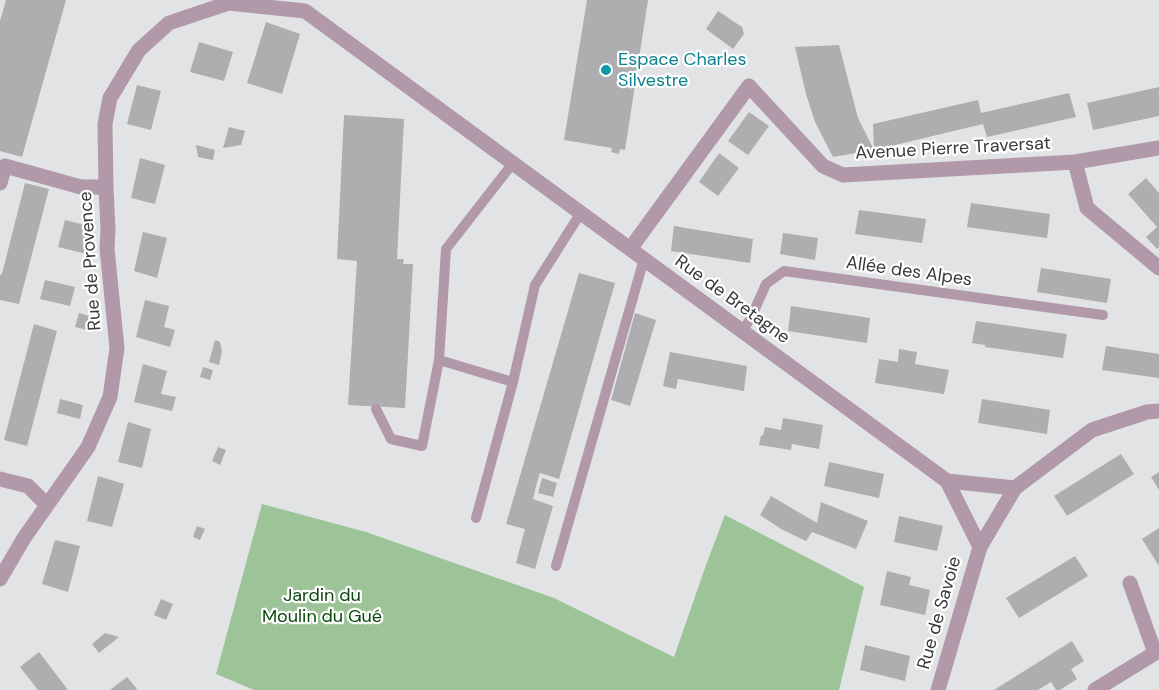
<!DOCTYPE html>
<html>
<head>
<meta charset="utf-8">
<style>
	body { margin:0 }
	canvas { display:block; background:#e1e3e5 }
</style>
</head>
<body>
<canvas width="1159" height="690"></canvas>
<script>
const ctx = document.querySelector('canvas').getContext('2d');
ctx.lineJoin = 'round';
function fillPath(path, color) { ctx.fillStyle = color; ctx.fill(path, 'evenodd'); }
function strokePath(path, color, width, dash) { ctx.strokeStyle = color; ctx.lineWidth = width; ctx.lineCap = dash ? 'butt' : 'round'; ctx.setLineDash(dash || []); ctx.stroke(path); }
function label(font, color, halo, rows, align = 'center') {
  ctx.font = font + ' "DM Sans",sans-serif'; ctx.lineWidth = 4.5; ctx.setLineDash([]); ctx.textBaseline = 'middle'; ctx.strokeStyle = halo; ctx.fillStyle = color; for (const [text, x, y, turn = 0] of rows) {
    ctx.save(); ctx.translate(x, y); ctx.rotate((+turn || 0) * Math.PI / 180); ctx.textAlign = isNaN(turn) ? turn : align; if (halo) ctx.strokeText(text, 0, 0); ctx.fillText(text, 0, 0); ctx.restore();
  }
}
fillPath(new Path2D(`
	M262,504L366,532L554,598L674,657L706,565L725,515L864,587L839,690H254L216,674Z`), '#9cc498');
fillPath(new Path2D(`
	M6,0H66L22,157L0,151V21Z
	M587,0H648L625,150L620,149L619,154L611,152L612,148L564,140Z
	M718,11L742,27L744,34L733,49L706,29Z
	M266,22L300,34L282,94L247,83Z
	M199,42L233,52L224,81L190,72Z
	M839,45L858,118L874,150L873,124L978,100L981,113L1069,93L1076,117L987,137L983,124L874,150L833,157L815,122L806,94L795,47Z
	M137,85L161,91L151,130L127,124Z
	M1159,87V116L1093,130L1087,103Z
	M749,112L769,126L748,155L728,141Z
	M344,115L404,119L397,259H404L403,264H413L405,408L348,405L357,261L337,259Z
	M229,127L245,131L241,145L223,148Z
	M196,145L215,150L213,160L198,157Z
	M719,153L739,168L718,196L699,182Z
	M140,158L165,165L155,204L131,198Z
	M1146,178L1159,193V247L1157,249L1146,237L1157,227L1128,194Z
	M25,183L49,189L19,304L0,300V275L2,274Z
	M971,203L1050,214L1047,238L967,227Z
	M859,210L926,219L922,243L855,234Z
	M65,220L89,226L86,239L91,241L86,254L58,247Z
	M674,226L753,239L750,263L671,251Z
	M143,232L167,238L157,278L134,271Z
	M783,233L818,238L815,260L780,254Z
	M1041,268L1111,279L1107,303L1037,292Z
	M579,273L615,283L559,479L540,473L536,486L533,499L553,506L535,569L516,563L525,529L506,524Z
	M45,280L75,287L70,306L40,299Z
	M145,300L169,306L164,327L175,330L170,347L136,337Z
	M791,306L870,318L867,343L788,331Z
	M79,313L99,319L96,332L75,327Z
	M635,313L656,320L630,406L611,400Z
	M976,321L1067,334L1063,358L985,347V345L972,343Z
	M34,324L57,331L27,446L4,440Z
	M215,340L220,342L222,352L219,365L209,362Z
	M1106,346L1159,354V378L1102,370Z
	M899,349L917,352L915,364L949,370L944,394L875,383L879,359L898,362Z
	M670,352L747,366L744,391L678,379L676,389L663,386Z
	M143,364L167,371L161,394L176,397L172,411L134,402Z
	M203,367L213,370L210,380L200,377Z
	M60,399L83,405L80,419L57,413Z
	M982,399L1050,410L1047,434L978,423Z
	M783,418L823,425L819,449L792,444L791,450L759,445L761,435L763,436L765,427L781,430Z
	M128,422L151,429L142,468L118,462Z
	M218,447L226,450L220,465L212,461Z
	M1121,454L1134,474L1067,516L1054,496Z
	M829,462L884,474L879,498L824,486Z
	M1159,472V490L1151,477Z
	M98,476L124,484L112,527L87,521Z
	M542,478L557,483L553,497L538,493Z
	M771,496L817,523L821,502L868,521L856,549L812,532L806,541L781,529L760,515Z
	M899,516L943,526L937,551L894,542Z
	M197,526L205,529L200,540L193,537Z
	M1159,528V566L1142,539Z
	M55,540L80,546L68,592L42,584Z
	M1075,556L1088,576L1019,618L1006,598Z
	M887,571L911,577L909,585L930,590L925,615L880,605Z
	M161,599L173,604L166,620L154,615Z
	M105,633L119,637L99,653L92,644Z
	M1072,641L1084,661L1071,669L1077,679L1060,690H1056L1051,682L1038,690H994Z
	M865,645L910,656L905,681L860,670Z
	M39,652L62,682L68,690H38L20,667Z
	M127,677L137,689L135,690H110Z`), '#aeaeb1');
strokePath(new Path2D(`
	M513,163L446,249L439,360L513,382L535,285L580,214
	M742,331L751,318L766,284L784,271L1103,315
	M376,409L391,439L422,446L439,360
	M476,518L513,382
	M556,566L644,259`), '#b199a9', 10);
strokePath(new Path2D(`
	M1075,162L1087,208L1159,268
	M0,183L5,166L81,187H106
	M630,249L749,86L823,166L843,175L1075,162L1159,148
	M0,479L28,486L47,505
	M947,481L980,547
	M0,579L24,538L88,447L110,397L117,348L107,249L108,230L106,187L105,124L110,98L139,50L169,23L229,3L305,11L947,481L1015,488L1092,430L1147,412L1159,411
	M938,690L980,547L1015,488
	M1095,690L1155,653L1130,583`), '#b199a9', 15);
for (const [x, y, r, color] of [
	[606,70,6,"#0f9aa8"]
]) { const dot = new Path2D(); dot.arc(x, y, r, 0, 2 * Math.PI); ctx.fillStyle = color; ctx.fill(dot); strokePath(dot, '#fff', 2); }
label('18px', '#0d838f', '#fff', [
	["Espace Charles",618,60],
	["Silvestre",618,81]
], 'left');
label('18px', '#38393a', '#fff', [
	["Avenue Pierre Traversat",953,149,-3],
	["Rue de Provence",91,261,-94],
	["Allée des Alpes",909,272,8],
	["Rue de Bretagne",732,300,36],
	["Rue de Savoie",940,613,-74]
]);
label('18px', '#0a470b', '#fff', [
	["Jardin du",322,596],
	["Moulin du Gué",322,617]
]);
</script>
</body>
</html>
